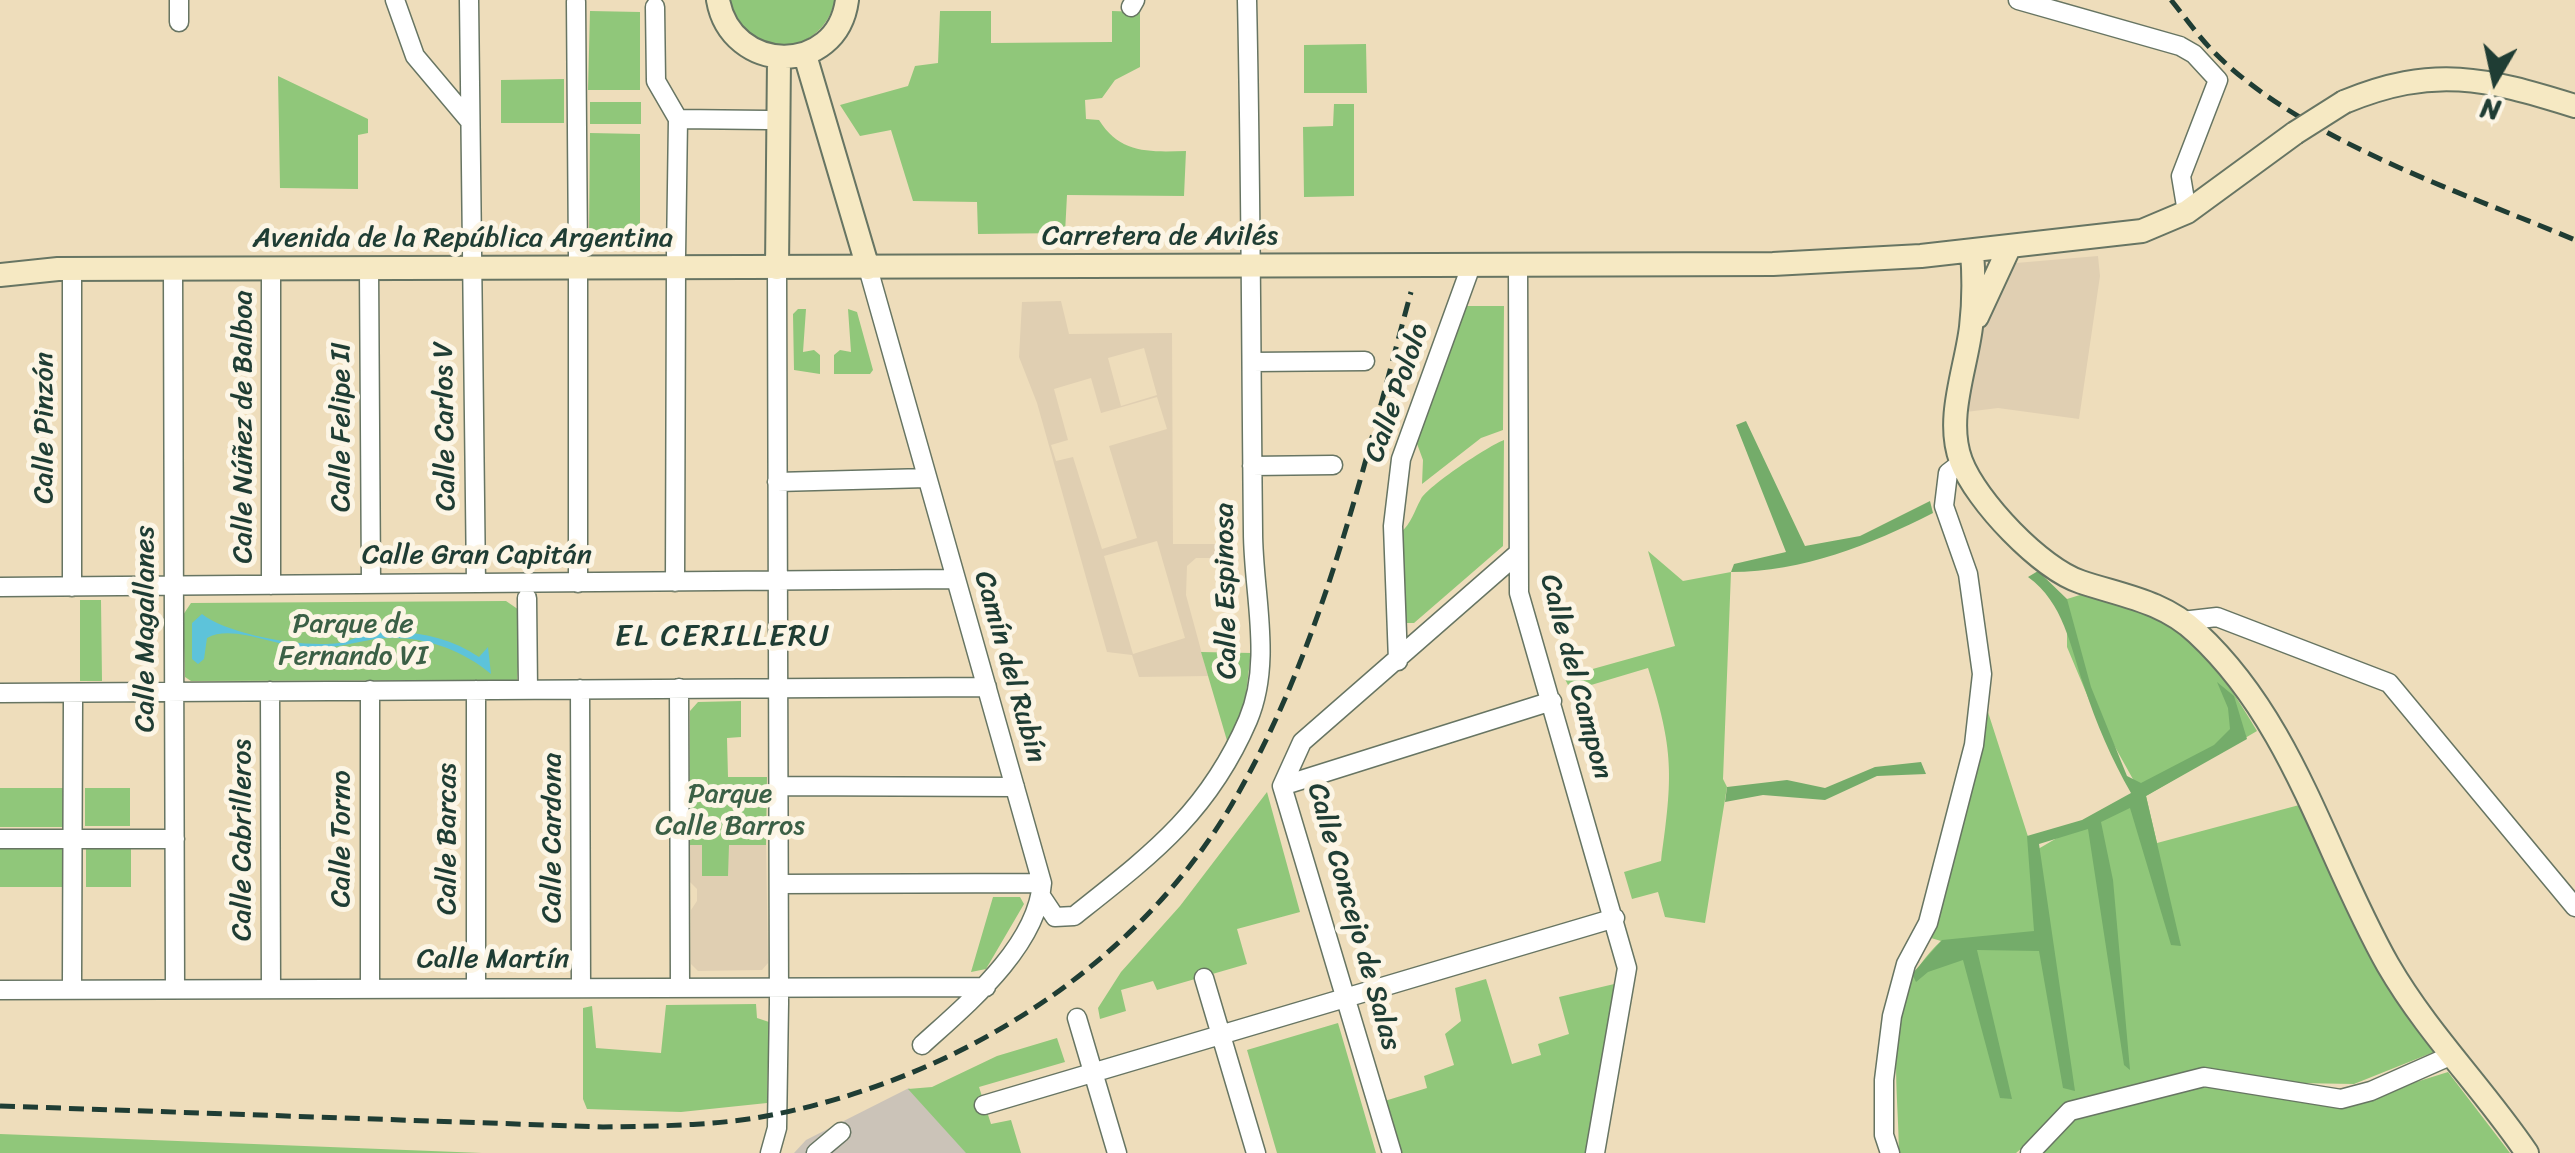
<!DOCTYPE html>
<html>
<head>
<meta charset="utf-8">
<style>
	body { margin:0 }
	#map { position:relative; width:2575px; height:1153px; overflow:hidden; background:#edb; font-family:Sriracha,sans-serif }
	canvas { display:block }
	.north { position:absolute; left:2445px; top:30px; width:100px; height:100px; -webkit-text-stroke:8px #fcf5e5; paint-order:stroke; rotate:189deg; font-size:28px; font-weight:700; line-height:40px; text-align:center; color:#1f3d34 }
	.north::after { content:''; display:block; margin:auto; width:35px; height:45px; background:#1f3d34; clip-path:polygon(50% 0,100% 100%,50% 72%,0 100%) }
</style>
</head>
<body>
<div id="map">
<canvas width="2575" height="1153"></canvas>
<div class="north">N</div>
</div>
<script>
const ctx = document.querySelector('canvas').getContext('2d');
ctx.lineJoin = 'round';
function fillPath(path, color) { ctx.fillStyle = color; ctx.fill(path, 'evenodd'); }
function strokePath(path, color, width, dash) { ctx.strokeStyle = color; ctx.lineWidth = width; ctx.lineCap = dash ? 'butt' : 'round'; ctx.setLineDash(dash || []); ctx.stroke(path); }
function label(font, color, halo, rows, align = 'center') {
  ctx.font = font + ' Sriracha,sans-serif'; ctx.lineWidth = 10; ctx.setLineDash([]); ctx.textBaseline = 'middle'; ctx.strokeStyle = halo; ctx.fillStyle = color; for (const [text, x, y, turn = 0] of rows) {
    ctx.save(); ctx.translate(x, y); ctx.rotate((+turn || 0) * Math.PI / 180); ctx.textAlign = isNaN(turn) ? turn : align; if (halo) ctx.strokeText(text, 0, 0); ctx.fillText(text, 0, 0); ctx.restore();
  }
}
fillPath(new Path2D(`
	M2098,256L2100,276L2079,419L1998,408L1966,412L1981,335L1991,305L2016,263Z
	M1061,301L1069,334L1172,333L1173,544H1215V558H1196L1187,566L1186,595L1208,676L1139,677L1132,655L1107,652L1037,403L1019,357L1022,302ZM1144,348L1157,395L1121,406L1108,358ZM1091,378L1101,413L1157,397L1167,429L1109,446L1137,538L1102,549L1073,457L1056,461L1051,445L1068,440L1054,389ZM1157,541L1185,638L1133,654L1104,556Z
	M689,845H766L768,963L762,970L698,971L691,964V910L697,901V889L689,881Z`), '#e0cfb2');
fillPath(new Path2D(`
	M909,1088L967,1153H794L806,1140Z`), '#cbc3b8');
fillPath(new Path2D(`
	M729,0H835C821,61 744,59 729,0Z
	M590,11L640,12V90H588Z
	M940,11H991V43L1112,42V11L1140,12V67L1115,80L1102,98L1085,100L1086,119L1099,120C1120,154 1150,152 1186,151L1184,196L1067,195L1065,233L978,234L977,202L913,201L891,130L860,136L840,105L908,86L915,66L938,63Z
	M1366,44L1367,93H1304V45Z
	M278,76L368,119V133L358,135V189L280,188Z
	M564,79V123H501V80Z
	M590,102H641V124H590Z
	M1334,104H1354V196L1304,197L1303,127L1333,126Z
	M590,133L640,134V235H589Z
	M1466,306H1504L1503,430L1481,438L1422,484L1423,460L1416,441Z
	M798,309H806L803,352L814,350L820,355V374L794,370L793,314Z
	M848,309L857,312L873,370L870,374H834V355L840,350L851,352Z
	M1504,440L1503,546L1414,623H1406L1400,533C1412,523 1414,511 1421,499C1428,486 1488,446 1504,440Z
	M1648,551L1683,581L1731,572L1723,779L1727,787L1705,923L1665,917L1658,892L1632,899L1624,872L1661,861C1673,775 1674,751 1648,668L1571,691L1564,677L1675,646Z
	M2080,595C2170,602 2214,657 2257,731L2146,796L2157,843L2303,804C2342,899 2375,967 2434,1052L2354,1084L2296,1083L2210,1069L2079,1101L2016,1153H1899C1899,1079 1880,996 1941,941L1931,938L1987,709L2033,852L2139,790L2090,702L2067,647V599Z
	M80,600H101L102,681H80Z
	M506,601L522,612L517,680L191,681L185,677L183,615L191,603Z
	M1201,652L1251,653L1244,709L1228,744Z
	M741,701V737L727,738L728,777H767L766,845H729L728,876H702V845H689L690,711L698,702Z
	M63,788V827H0V788Z
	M85,788H130V826H85Z
	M1267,792L1300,912L1237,929L1247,964L1157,990L1153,981L1121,990L1126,1011L1100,1019L1098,1008L1121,972L1180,906Z
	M0,849H63V887H0Z
	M86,849H131V887H86Z
	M993,897H1020L1024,904L986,969L971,972Z
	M1486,979L1512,1064L1541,1055L1538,1044L1569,1034L1559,997L1627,981L1595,1153H1392L1378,1103L1427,1088L1424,1076L1454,1065L1445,1034L1461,1021L1455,988Z
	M756,1004L757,1018L769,1022L767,1103L681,1112L587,1109L583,1099V1008L592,1006L596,1048L661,1053L666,1005Z
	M1338,1023L1376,1153H1277L1247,1050Z
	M1057,1038L1065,1062L979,1087L991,1124L1011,1120L1021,1153H966L908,1089L932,1087L997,1056Z
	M2448,1072L2510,1153H2036L2076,1115L2207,1083L2381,1093Z
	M0,1134L482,1153H0Z`), '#90c77a');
fillPath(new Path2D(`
	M1746,421L1805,546L1860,536L1930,501L1933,513C1870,545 1803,572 1731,572L1734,564L1786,552L1736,425Z
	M2038,571L2067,599L2091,687L2127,776L2141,783L2214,745L2230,729L2228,708L2217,682L2234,696L2247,739L2146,796L2181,946L2171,945L2130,808L2101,822L2113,880L2130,1070L2124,1065L2088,829L2039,844L2075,1091L2063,1088L2039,951L1977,950L2012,1099L2000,1098L1963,960L1928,972L1916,982L1912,974L1942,940L2034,931L2027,836L2082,820L2131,793C2112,760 2096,723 2084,686C2070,646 2064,603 2028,577Z
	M1921,762L1926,774L1877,776L1825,800L1763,795L1725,802L1727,787L1787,780L1825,788L1875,767Z`), '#74ac6a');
fillPath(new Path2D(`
	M202,614C227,634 300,648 339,643C349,642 358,636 368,634C406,628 448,636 479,657L488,647L491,674C459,647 417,634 375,639C351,643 329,650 305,648C275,646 232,624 207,638L204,659L198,664L192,659V623Z`), '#5dc3da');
const street = new Path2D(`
	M395,0L415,56L468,119
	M469,0L476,583
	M2018,0L2180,46L2194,54L2218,80L2181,176L2187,212
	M576,2L578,257
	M655,7L656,81L678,119L676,255
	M1131,7L1135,0
	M179,22V0
	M678,119L767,120
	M1518,266L1519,593L1627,968L1595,1153
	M868,268L1042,883C1037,947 966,1005 922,1045
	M173,269L175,989
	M369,269L371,584
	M1252,362L1365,361
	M1252,466L1333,465
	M777,482L927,478
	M675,582L676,268
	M578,583V269
	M271,585V269
	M0,587L955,579
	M72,587V269
	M527,598L528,689
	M2182,621L2217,617L2389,683L2575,907
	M1398,661L1393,526L1401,459L1471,266
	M679,688L680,986
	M580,689L581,987
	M370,690V988
	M476,690V988
	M270,691L271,989
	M0,693L987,687
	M778,786L1015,787
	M1282,786L1552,701
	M0,839H175
	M779,884L1042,883
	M1041,896L1055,917L1074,916C1151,855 1208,813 1248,720C1273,661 1253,593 1253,532C1251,354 1251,177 1247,0
	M1204,978L1256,1153
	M72,981L73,700
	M0,990L986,987
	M1077,1018L1117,1153
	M984,1105L1615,918
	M770,1153L777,1128L779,1003L777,268
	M816,1153L841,1132
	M1392,1153L1282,786L1302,742L1516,555
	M1890,1153L1884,1135V1080L1892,1016L1906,964L1928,923L1974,745L1982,674L1968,574L1944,506L1948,473L1961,463
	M2030,1153L2070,1111L2204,1077L2341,1099L2371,1091L2450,1056`);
const secondary = new Path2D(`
	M718,0C731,74 837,77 847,0
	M805,55L868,268
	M2344,102C2434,65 2485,78 2575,106
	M1972,251C1974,277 1974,302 1971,327C1966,369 1945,419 1961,461C1976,501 2041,569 2081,582C2123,596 2163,601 2197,633C2294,723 2325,854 2388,965C2428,1034 2483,1088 2527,1153
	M777,268L779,59
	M0,275L58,269L1773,264L1921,256L2142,231L2187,212L2295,133
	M1977,317L2009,248`);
strokePath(street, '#677563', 21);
strokePath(secondary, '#677563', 26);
strokePath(street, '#fff', 18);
strokePath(secondary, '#f6e9c3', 22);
strokePath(new Path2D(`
	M2171,0C2184,16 2196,33 2210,48C2295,138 2462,192 2575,240
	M0,1106L603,1127C655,1126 709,1126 761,1117C949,1083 1133,972 1232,804C1323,649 1364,464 1411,292`), '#1f3d34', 5, [15, 8]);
const secondaryBridge = new Path2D(`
	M2295,133L2344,102`);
strokePath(secondaryBridge, '#677563', 26, []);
strokePath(secondaryBridge, '#f6e9c3', 22);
label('28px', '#1f3d34', '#fcf5e5', [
	["Carretera de Avilés",1160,237],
	["Avenida de la República Argentina",463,239],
	["Calle Pololo",1398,393,-71],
	["Calle Carlos V",446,426,-91],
	["Calle Núñez de Balboa",244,427,-90],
	["Calle Felipe II",342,427,-90],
	["Calle Pinzón",45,428,-90],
	["Calle Gran Capitán",477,556],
	["Calle Espinosa",1227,591,-91],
	["Calle Magallanes",146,629,-90],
	["Camín del Rubín",1009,667,74],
	["Calle del Campon",1575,677,75],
	["Calle Cardona",553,838,-90],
	["Calle Torno",342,839,-90],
	["Calle Barcas",448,839,-90],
	["Calle Cabrilleros",243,840,-90],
	["Calle Concejo de Salas",1353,917,74],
	["Calle Martín",493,960]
]);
label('28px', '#3b6046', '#fcf5e5', [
	["Parque de",353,625],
	["Fernando VI",353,657],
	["Parque",730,795],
	["Calle Barros",730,827]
]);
ctx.letterSpacing = '2.5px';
label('30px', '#1f3d34', '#fcf5e5', [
	["EL CERILLERU",723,637]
]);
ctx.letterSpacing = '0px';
</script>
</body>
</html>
